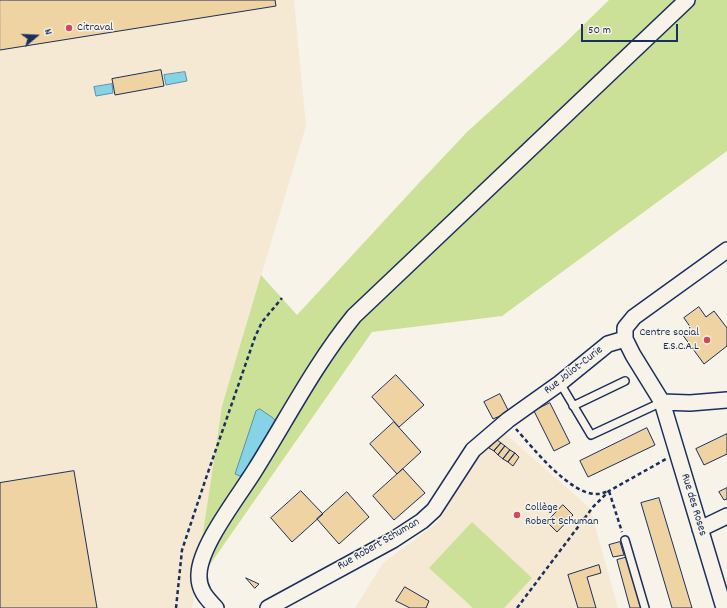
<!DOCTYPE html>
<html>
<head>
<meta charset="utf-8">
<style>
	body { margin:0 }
	#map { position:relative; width:727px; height:608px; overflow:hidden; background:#f7f3e8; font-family:Dekko,sans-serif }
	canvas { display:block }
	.north { position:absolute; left:16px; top:16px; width:40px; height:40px; -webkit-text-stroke:3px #f7f3e8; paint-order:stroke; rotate:71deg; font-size:11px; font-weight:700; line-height:16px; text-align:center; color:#1b2f5e }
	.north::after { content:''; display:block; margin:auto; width:14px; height:18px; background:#1b2f5e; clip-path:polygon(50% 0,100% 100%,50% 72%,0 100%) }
	.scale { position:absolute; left:581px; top:24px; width:97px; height:18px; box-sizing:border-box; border:2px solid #1b2f5e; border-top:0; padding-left:5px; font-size:12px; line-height:14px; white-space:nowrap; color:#1b2f5e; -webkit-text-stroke:3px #f7f3e8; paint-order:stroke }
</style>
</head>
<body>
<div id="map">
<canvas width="727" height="608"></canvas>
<div class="north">N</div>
<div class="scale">50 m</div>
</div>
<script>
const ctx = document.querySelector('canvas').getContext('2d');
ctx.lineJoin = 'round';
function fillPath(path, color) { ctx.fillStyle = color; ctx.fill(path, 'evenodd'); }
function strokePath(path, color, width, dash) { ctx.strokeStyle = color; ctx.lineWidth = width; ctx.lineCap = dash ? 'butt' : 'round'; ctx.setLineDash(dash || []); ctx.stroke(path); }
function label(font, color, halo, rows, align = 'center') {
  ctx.font = font + ' Dekko,sans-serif'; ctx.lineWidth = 3; ctx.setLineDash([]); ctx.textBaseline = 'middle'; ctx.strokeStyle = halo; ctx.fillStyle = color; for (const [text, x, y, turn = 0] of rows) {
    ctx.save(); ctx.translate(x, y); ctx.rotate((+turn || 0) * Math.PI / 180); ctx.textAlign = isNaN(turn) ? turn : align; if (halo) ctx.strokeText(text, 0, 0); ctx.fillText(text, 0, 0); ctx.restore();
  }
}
fillPath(new Path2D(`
	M0,0H294L306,126L222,406L192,608H0Z
	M501,430L590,508L618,608H355L383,563L438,522L476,456Z`), '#f5e9d3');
fillPath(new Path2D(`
	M609,0H727V151L502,316L372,332L195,586L222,406L261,275L297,315L418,184L467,132L563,45Z
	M472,522L532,578L504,608H473L429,568Z`), '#cbe197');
const water = new Path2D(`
	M185,72L187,81L166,85L164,75Z
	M112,84L113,93L96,96L94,87Z
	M260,409L273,418L276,421L249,466L240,476L235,474L256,411Z`);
fillPath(water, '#85d3e4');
strokePath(water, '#5b91ae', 1);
const building = new Path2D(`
	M0,0H275L276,6L0,50Z
	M161,70L164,86L115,95L112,79Z
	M699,307L706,317L714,311L727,328V346L704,364L682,334L691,328L684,318Z
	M396,375L424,405L399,427L372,397Z
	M500,394L509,412L493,419L484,402Z
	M550,403L570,443L554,451L534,411Z
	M394,422L421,452L397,474L370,444Z
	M647,428L655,445L588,477L580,461Z
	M727,434V454L704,465L696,449Z
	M496,439L501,443L494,451L489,448Z
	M501,443L505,446L498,455L494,451Z
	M505,446L510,450L503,459L498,455Z
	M510,450L515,453L508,462L503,459Z
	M515,453L519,457L513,466L508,462Z
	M403,469L425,493L394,520L373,496Z
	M74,471L97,608H0V483Z
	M727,488V499L724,500L719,492Z
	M301,491L323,514L292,542L271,518Z
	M347,492L369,517L339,544L317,519Z
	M659,498L692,608H672L641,503Z
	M563,505L573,515L557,532L547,522Z
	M620,542L624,555L613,557L609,545Z
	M628,557L642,608H630L617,560Z
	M599,565L601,573L587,577L596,608H578L568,575Z
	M246,578L259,584L255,588Z
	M405,587L429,601L426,608H410L396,601Z`);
fillPath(building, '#efd3a3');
strokePath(building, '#1b2f5e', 1);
const lane = new Path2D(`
	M560,383L591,435L662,402
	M573,406L625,381
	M625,540L645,608`);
const street = new Path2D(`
	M625,339L633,355L662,402L724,608
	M662,402L690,403L727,400
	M700,529L727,516
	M216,608C206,598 198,589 199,574C200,545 239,496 255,470C287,419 315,364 354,316L687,0
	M268,608L393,540L422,521L434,510L473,450L508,420L560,383L608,344L625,339V328L634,317L727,250`);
strokePath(lane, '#1b2f5e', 10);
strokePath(street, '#1b2f5e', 18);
strokePath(new Path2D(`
	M516,429C533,448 570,495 597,494C601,494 605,492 609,491L622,532
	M176,608L182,550L205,481L255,337L262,322L282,298
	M517,608L593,507L609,491L666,459`), '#1b2f5e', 2.5, [4, 3]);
strokePath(lane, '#f7f3e8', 7);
strokePath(street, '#f7f3e8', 15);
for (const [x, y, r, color] of [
	[69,28,4,"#d1495b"],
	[707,340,4,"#d1495b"],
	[517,515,4,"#d1495b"]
]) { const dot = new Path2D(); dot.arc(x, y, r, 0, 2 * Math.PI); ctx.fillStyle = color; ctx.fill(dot); strokePath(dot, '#f7f3e8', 1.5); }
label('12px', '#1b2f5e', '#f7f3e8', [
	["Citraval",77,28],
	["Centre social",699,333,"right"],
	["E.S.C.A.L",699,347,"right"],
	["Collège",525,508],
	["Robert Schuman",525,522]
], 'left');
label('12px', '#1b2f5e', '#f7f3e8', [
	["Rue Joliot-Curie",574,371,-38],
	["Rue des Roses",693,505,73],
	["Rue Robert Schuman",379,545,-30]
]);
</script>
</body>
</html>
